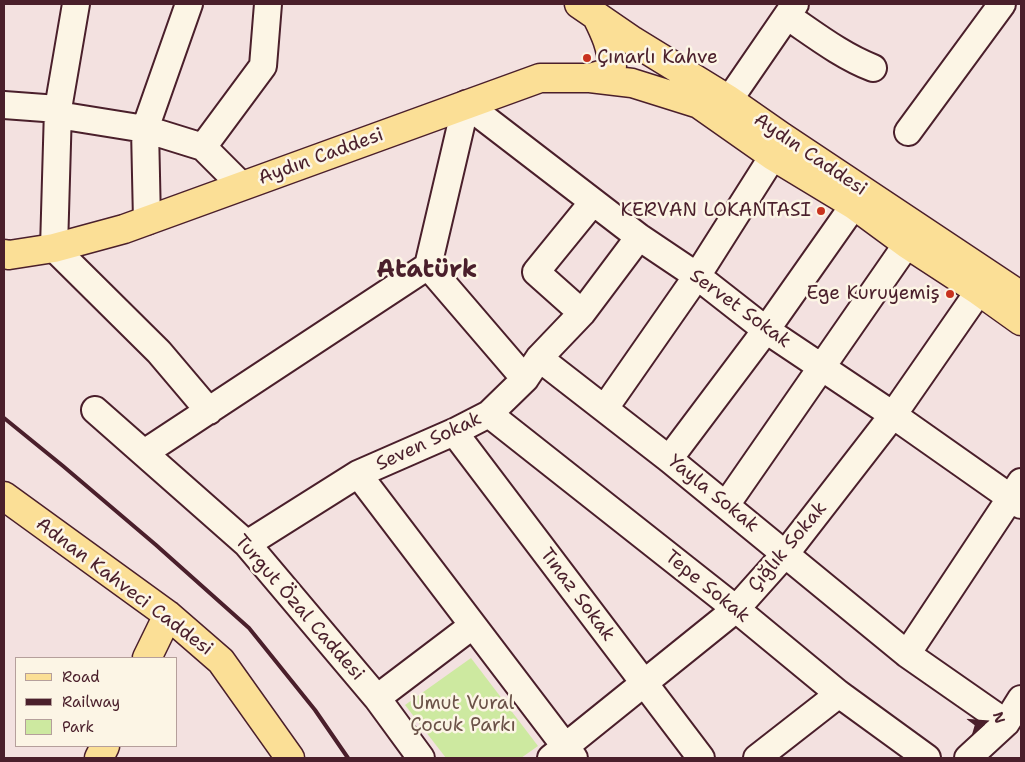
<!DOCTYPE html>
<html>
<head>
<meta charset="utf-8">
<style>
	body { margin:0 }
	#map { position:relative; width:1025px; height:762px; overflow:hidden; background:#f3e1e0; font-family:"Shantell Sans",sans-serif }
	canvas { display:block }
	.frame { position:absolute; inset:0; border:5px solid #4a1f2b; pointer-events:none }
	.legend { position:absolute; left:15px; top:657px; width:162px; height:90px; box-sizing:border-box; background:#fcf5e5; border:1px solid #b59f9b; margin:0; padding:6px 9px; list-style:none; font-size:15px; color:#4a1f2b }
	.legend li { display:flex; align-items:center; gap:10px; height:25px }
	.legend b { width:25px; border:1px solid #b59f9b }
	.north { position:absolute; left:960px; top:697px; width:50px; height:50px; -webkit-text-stroke:4px #fcf5e5; paint-order:stroke; rotate:72deg; font-size:14px; font-weight:700; line-height:20px; text-align:center; color:#4a1f2b }
	.north::after { content:''; display:block; margin:auto; width:18px; height:22px; background:#4a1f2b; clip-path:polygon(50% 0,100% 100%,50% 72%,0 100%) }
</style>
</head>
<body>
<div id="map">
<canvas width="1025" height="762"></canvas>
<div class="frame"></div>
<ul class="legend">
<li><b style="height:6px;background:#fbdf96"></b>Road</li>
<li><b style="height:6px;background:#4a1f2b"></b>Railway</li>
<li><b style="height:14px;background:#cde9a0"></b>Park</li>
</ul>
<div class="north">N</div>
</div>
<script>
const ctx = document.querySelector('canvas').getContext('2d');
ctx.lineJoin = 'round';
function fillPath(path, color) { ctx.fillStyle = color; ctx.fill(path, 'evenodd'); }
function strokePath(path, color, width, dash) { ctx.strokeStyle = color; ctx.lineWidth = width; ctx.lineCap = dash ? 'butt' : 'round'; ctx.setLineDash(dash || []); ctx.stroke(path); }
function label(font, color, halo, rows, align = 'center') {
  ctx.font = font + ' "Shantell Sans",sans-serif'; ctx.lineWidth = 5; ctx.setLineDash([]); ctx.textBaseline = 'middle'; ctx.strokeStyle = halo; ctx.fillStyle = color; for (const [text, x, y, turn = 0] of rows) {
    ctx.save(); ctx.translate(x, y); ctx.rotate((+turn || 0) * Math.PI / 180); ctx.textAlign = isNaN(turn) ? turn : align; if (halo) ctx.strokeText(text, 0, 0); ctx.fillText(text, 0, 0); ctx.restore();
  }
}
fillPath(new Path2D(`
	M471,658L538,746L521,758H446L405,705Z`), '#cde9a0');
const minor = new Path2D(`
	M76,4L58,109L54,248L159,352L209,411
	M787,16C815,35 842,56 873,68
	M729,100L795,4
	M4,105L58,109
	M58,115L145,129L203,147L263,66L268,4
	M908,132L1002,4
	M203,147L242,186
	M147,221L145,129L189,4
	M582,313L536,272L593,202
	M539,358L669,459L907,654L1006,723
	M525,379L428,266L466,104L639,237L697,276L766,330L893,415L1021,505
	M605,408L697,276L773,156
	M95,410L247,544L377,698L421,758
	M489,414L736,609L839,694L927,758
	M454,432L701,758
	M144,453L428,266
	M669,459L766,330L854,205
	M358,474L574,758
	M726,505L907,244
	M247,544L358,474L454,432L489,414L525,379L539,358L582,313L639,237
	M907,654L1021,482
	M377,698L472,626
	M551,758L736,609L786,553L893,415L979,291
	M757,758L839,694
	M968,758L1006,723L1021,699`);
const major = new Path2D(`
	M579,4L633,41L729,100L782,137L1021,296
	M590,78L604,74L612,66C612,48 605,33 597,17
	M4,254L9,255L54,248L124,229L540,78H590L632,83L699,104L773,156L854,205L907,244L979,291L1021,321
	M4,496L168,615L221,661L290,758
	M147,658L168,615
	M99,758L105,746`);
strokePath(minor, '#4a1f2b', 30);
strokePath(major, '#4a1f2b', 31);
strokePath(minor, '#fcf5e5', 26);
strokePath(major, '#fbdf96', 28);
strokePath(new Path2D(`
	M4,418L63,466L156,545L249,628L315,710L348,758`), '#4a1f2b', 4);
for (const [x, y, r, color] of [
	[587,58,5,"#c8321e"],
	[821,211,5,"#c8321e"],
	[950,294,5,"#c8321e"]
]) { const dot = new Path2D(); dot.arc(x, y, r, 0, 2 * Math.PI); ctx.fillStyle = color; ctx.fill(dot); strokePath(dot, '#fcf5e5', 2); }
label('19px', '#4a1f2b', '#fcf5e5', [
	["Çınarlı Kahve",597,58,"left"],
	["KERVAN LOKANTASI",811,211],
	["Ege Kuruyemiş",940,294]
], 'right');
label('19px', '#4a1f2b', '#fcf5e5', [
	["Aydın Caddesi",810,155,34],
	["Aydın Caddesi",321,157,-20],
	["Servet Sokak",740,309,36],
	["Seven Sokak",429,442,-25],
	["Yayla Sokak",713,494,39],
	["Çığlık Sokak",788,547,-50],
	["Adnan Kahveci Caddesi",124,587,37],
	["Tepe Sokak",707,587,39],
	["Tınaz Sokak",577,595,53],
	["Turgut Özal Caddesi",299,608,49]
]);
label('19px', '#6b5248', '#fcf5e5', [
	["Umut Vural",463,704],
	["Çocuk Parkı",463,726]
]);
label('bold 24px', '#4a1f2b', '#fcf5e5', [
	["Atatürk",427,271]
]);
</script>
</body>
</html>
